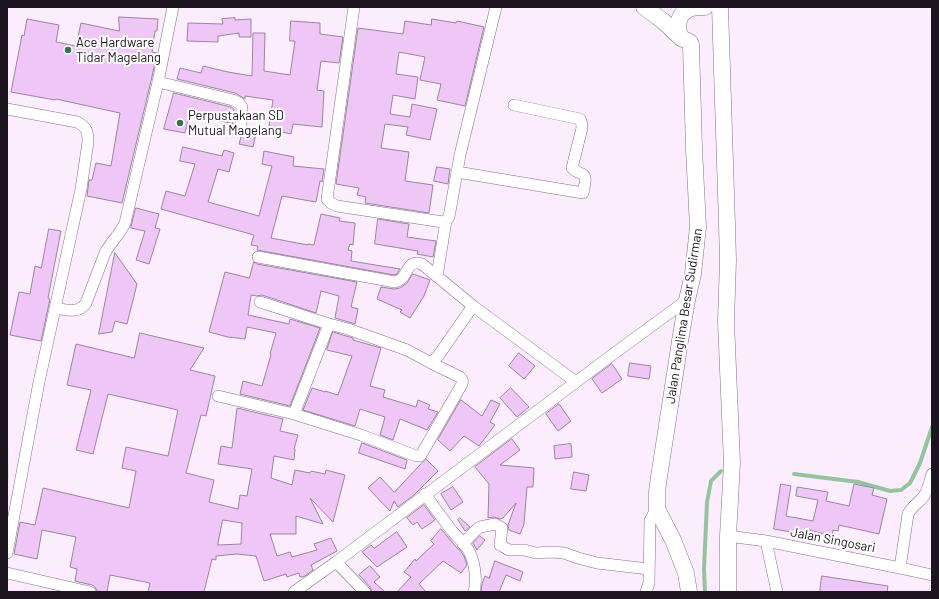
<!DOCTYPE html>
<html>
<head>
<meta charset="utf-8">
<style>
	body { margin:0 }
	#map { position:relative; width:939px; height:599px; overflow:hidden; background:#fbedfd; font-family:Barlow,sans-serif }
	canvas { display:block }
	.frame { position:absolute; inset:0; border:8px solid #1c141e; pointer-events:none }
</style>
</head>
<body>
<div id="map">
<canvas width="939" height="599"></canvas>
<div class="frame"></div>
</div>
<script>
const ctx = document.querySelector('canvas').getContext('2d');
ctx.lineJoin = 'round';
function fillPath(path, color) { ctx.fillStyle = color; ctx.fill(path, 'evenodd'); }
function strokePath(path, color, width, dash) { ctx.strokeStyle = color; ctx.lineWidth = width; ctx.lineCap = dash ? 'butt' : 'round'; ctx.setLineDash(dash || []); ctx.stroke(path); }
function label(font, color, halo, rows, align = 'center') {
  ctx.font = font + ' Barlow,sans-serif'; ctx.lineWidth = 4; ctx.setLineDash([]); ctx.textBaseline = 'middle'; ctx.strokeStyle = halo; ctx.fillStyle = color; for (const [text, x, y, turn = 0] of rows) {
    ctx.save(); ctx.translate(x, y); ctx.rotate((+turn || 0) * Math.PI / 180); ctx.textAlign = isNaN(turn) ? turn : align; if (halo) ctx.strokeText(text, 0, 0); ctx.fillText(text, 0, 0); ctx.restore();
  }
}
fillPath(new Path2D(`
	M7,414L9,478L7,490Z`), '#ceedd5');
strokePath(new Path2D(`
	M794,474L858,482L890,491L901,490L910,483L920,463L932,427
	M705,592L704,569L707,502L711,481L721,471`), '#92c59e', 4);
const building = new Path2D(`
	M119,17L158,19L157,31H155L152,52L157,53L151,81L122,203L87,196L89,180H92L96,163L111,166L120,113L56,99L55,100L11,92L22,35L24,36L27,19L59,25L56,42L76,46L81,23L119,31Z
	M235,18V20L251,19V37H239V33L218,36V42L187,41L188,23L223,24L222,19Z
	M432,19L456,23L457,21L484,27L465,106L437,100L441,84L420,80L425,57L399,52L396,74L418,77L415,99L393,95L390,114L410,117L412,104L437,109L430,140L406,135L408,127L385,124L381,148L409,152L405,181L433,185L429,213L365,203L366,197L357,195L359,188L336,184L358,28L403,34L405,21L431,25Z
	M291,21L320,23V34L343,37L339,63L321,61L317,90L324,91L322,127L293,124L291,134L282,132V129L269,126L273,100L245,96V99L235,93L177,79L180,68L201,73L203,66L228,72L252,76L253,33H265L264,71L290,75L295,41H290Z
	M174,93L231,107L234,109V117L233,124L213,119L212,121L189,116L185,133L164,129Z
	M248,127L257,129L253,147L239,144L242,133L247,130Z
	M183,147L222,156L224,150L234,153L229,172L218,169L208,202L259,216L272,166L262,164L264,151L294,157L293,166L324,169L322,182L320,181L316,202L282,196L271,238L308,245V244L314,245L321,214L340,218L339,221L355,223L353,245L350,244L348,250L352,251L351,261L400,269L399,270L397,274L394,275L257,250L258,246L251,245L254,235L161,209L166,191L185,196L195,164L180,161Z
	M437,167L450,169L448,184L434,181Z
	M136,208L159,214L155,228L160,229L149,264L136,260L145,231L131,228Z
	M378,219L409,224L407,237L436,241L433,257L417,254L418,251L375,244Z
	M49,229L61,231L48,298L50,299L41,341L10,335L19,292L30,294L35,266L41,268Z
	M115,253L137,284L127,324L115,321L112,332L99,334Z
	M254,262L257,264L357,282L351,307L358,309L355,324L335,318L339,296L321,291L316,313L262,295L257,296L251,295L248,315L289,324L290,319L320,328L290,406L240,394L243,381L262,386L271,355L270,354L276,333L247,327L245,339L228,337L209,332L225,272L249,278Z
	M413,274L430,280L424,296L410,318L400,312L402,310L377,299L381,287L394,289L400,288L407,283Z
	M333,332L346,336L353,338V340L381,348L370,386L385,390L383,397L416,407L418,400L430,405L428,409L438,412L427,430L425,429L400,419L393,440L380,435L385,417L360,409L355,426L303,410L312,388L325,392V391L338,395L352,356L327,350Z
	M140,333L204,348L190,370L215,376L206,416L201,415L186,473L214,480L209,502L238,509L240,495L247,496L252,469L218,464L221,446L232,448L237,408L283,419L280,431L298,435L294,449H295L294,460L274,456L271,478L292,485L295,470L310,473L311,471L325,474L326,470L345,475L333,522L310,498L323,524L296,516V534H270L277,556L290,552L292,557L317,550L314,544L331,538L337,551L311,565L313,570L305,576L300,577L299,573L287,577L286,574L264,581L256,556L237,554L216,556V560L212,559L204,592H148L150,583L110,575L107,592L97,591L95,587L92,585L75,581L77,569L70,567L76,537L42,530L37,559L14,554L20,522L35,525L43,488L129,508L136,471L122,468L126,447L168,456L178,410L108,394L93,454L76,450L91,390L67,385L76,344L134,358ZM223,520L242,523L241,544L218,545Z
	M519,353L535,366L524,379L509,366Z
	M630,363L651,366L649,379L628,376Z
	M612,364L622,379L602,393L592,379Z
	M511,388L529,407L517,417L500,398Z
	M461,400L482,416L491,400L500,404L490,422L495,425L479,446L464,436L450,451L438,440Z
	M559,404L571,421L558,431L546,414Z
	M512,439L520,450L500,465L534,468L533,487H527L524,524L520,534L509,530L508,525L516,503L503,518L500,519L494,517L488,518L489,484L475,467Z
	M362,443L407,460L405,469L359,453Z
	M571,444L572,457L555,459L554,446Z
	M426,459L438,471L414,495L398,507L394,501L390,511L368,488L380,477L394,492Z
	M574,472L589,475L586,491L571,489Z
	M781,484L791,486L786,516L813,521L818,500L796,496L797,487L828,492L826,501L849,506L854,484L874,488L872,495L887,499L879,534L839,525L838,531L833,530L832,536L809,530L808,535L774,529Z
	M453,487L463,502L451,510L441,494Z
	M424,505L435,520L422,529L417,522L413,525L407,518Z
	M460,518L470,527L465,531L458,520Z
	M441,529L458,549L460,550L464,556L467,565L461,573L443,561L419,584L426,592H397L411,577L404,572L415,559L416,561L434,544L431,541Z
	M397,532L407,547L377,567L362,552L371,545L374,548Z
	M480,536L485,540L477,550L473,543Z
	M495,561L523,572L520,581L506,575L499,592H481L482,584L485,576L489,578Z
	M370,566L380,577L374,582L385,592H372L370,587L359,575Z
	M822,576L888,586L887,592H820Z`);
fillPath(building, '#efc7f6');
strokePath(building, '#9a849e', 1);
const minor = new Path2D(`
	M354,7L327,199L331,203L337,206L443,222L446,221L449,217L460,155L496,7
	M158,82L233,100L239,103L242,107L241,126
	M7,109L77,122C87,127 88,132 88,142L81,189L39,382L7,553
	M457,172L583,193C584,186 589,175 580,173C577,172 575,171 572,168L582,128C582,124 582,122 580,119L514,105
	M258,257L395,282C398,281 401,280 403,277C409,269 409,260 422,264L473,306L576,382
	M437,276L446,221
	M260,302L329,324L348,329L407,350L431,363L438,356L473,306
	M55,308C66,310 79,314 86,303L105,253C111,242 120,234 125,223L158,82L173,7
	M218,396L294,414L361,435L416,456H420L421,455L462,384C463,380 462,379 460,377L431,363
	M294,414L329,324
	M425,494C434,507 443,519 452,531C458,538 467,545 470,553C475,564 477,581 474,592
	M728,536L766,541L900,568L932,575
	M766,541L777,592
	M463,544L476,530L480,527L495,524L502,528L500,545L502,546L509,550H524L536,553L551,552L564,553L578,558L597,563L649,569
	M336,562L365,592
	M900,568L908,514C912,506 919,503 924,496C928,490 930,481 932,474
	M7,573L90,592
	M294,592L336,562L616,352L687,300
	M646,592L649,583L650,521L653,515L657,509`);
const secondary = new Path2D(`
	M644,7L663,21L681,38L690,42L691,45L694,149L698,227L693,274L687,300L680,341L659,477L657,492V509L673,540L686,573L689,592
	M720,7L727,225L728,260L726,322L732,463L728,536V592
	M681,38C675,26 678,12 692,8C696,7 701,7 705,7`);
strokePath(minor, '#846f88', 12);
strokePath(secondary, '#846f88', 17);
strokePath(minor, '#fff', 11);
strokePath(secondary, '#fff', 16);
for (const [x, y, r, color] of [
	[68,50,4,"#2d7947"],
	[180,123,4,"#2d7947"]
]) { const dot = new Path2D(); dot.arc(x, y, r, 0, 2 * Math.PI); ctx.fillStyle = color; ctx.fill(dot); strokePath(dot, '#fff', 1.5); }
label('13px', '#1c141e', '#fff', [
	["Ace Hardware",76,43],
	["Tidar Magelang",76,58],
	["Perpustakaan SD",188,116],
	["Mutual Magelang",188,131]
], 'left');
label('13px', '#1c141e', '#fff', [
	["Jalan Panglima Besar Sudirman",684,316,-81],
	["Jalan Singosari",833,540,11]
]);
</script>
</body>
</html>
